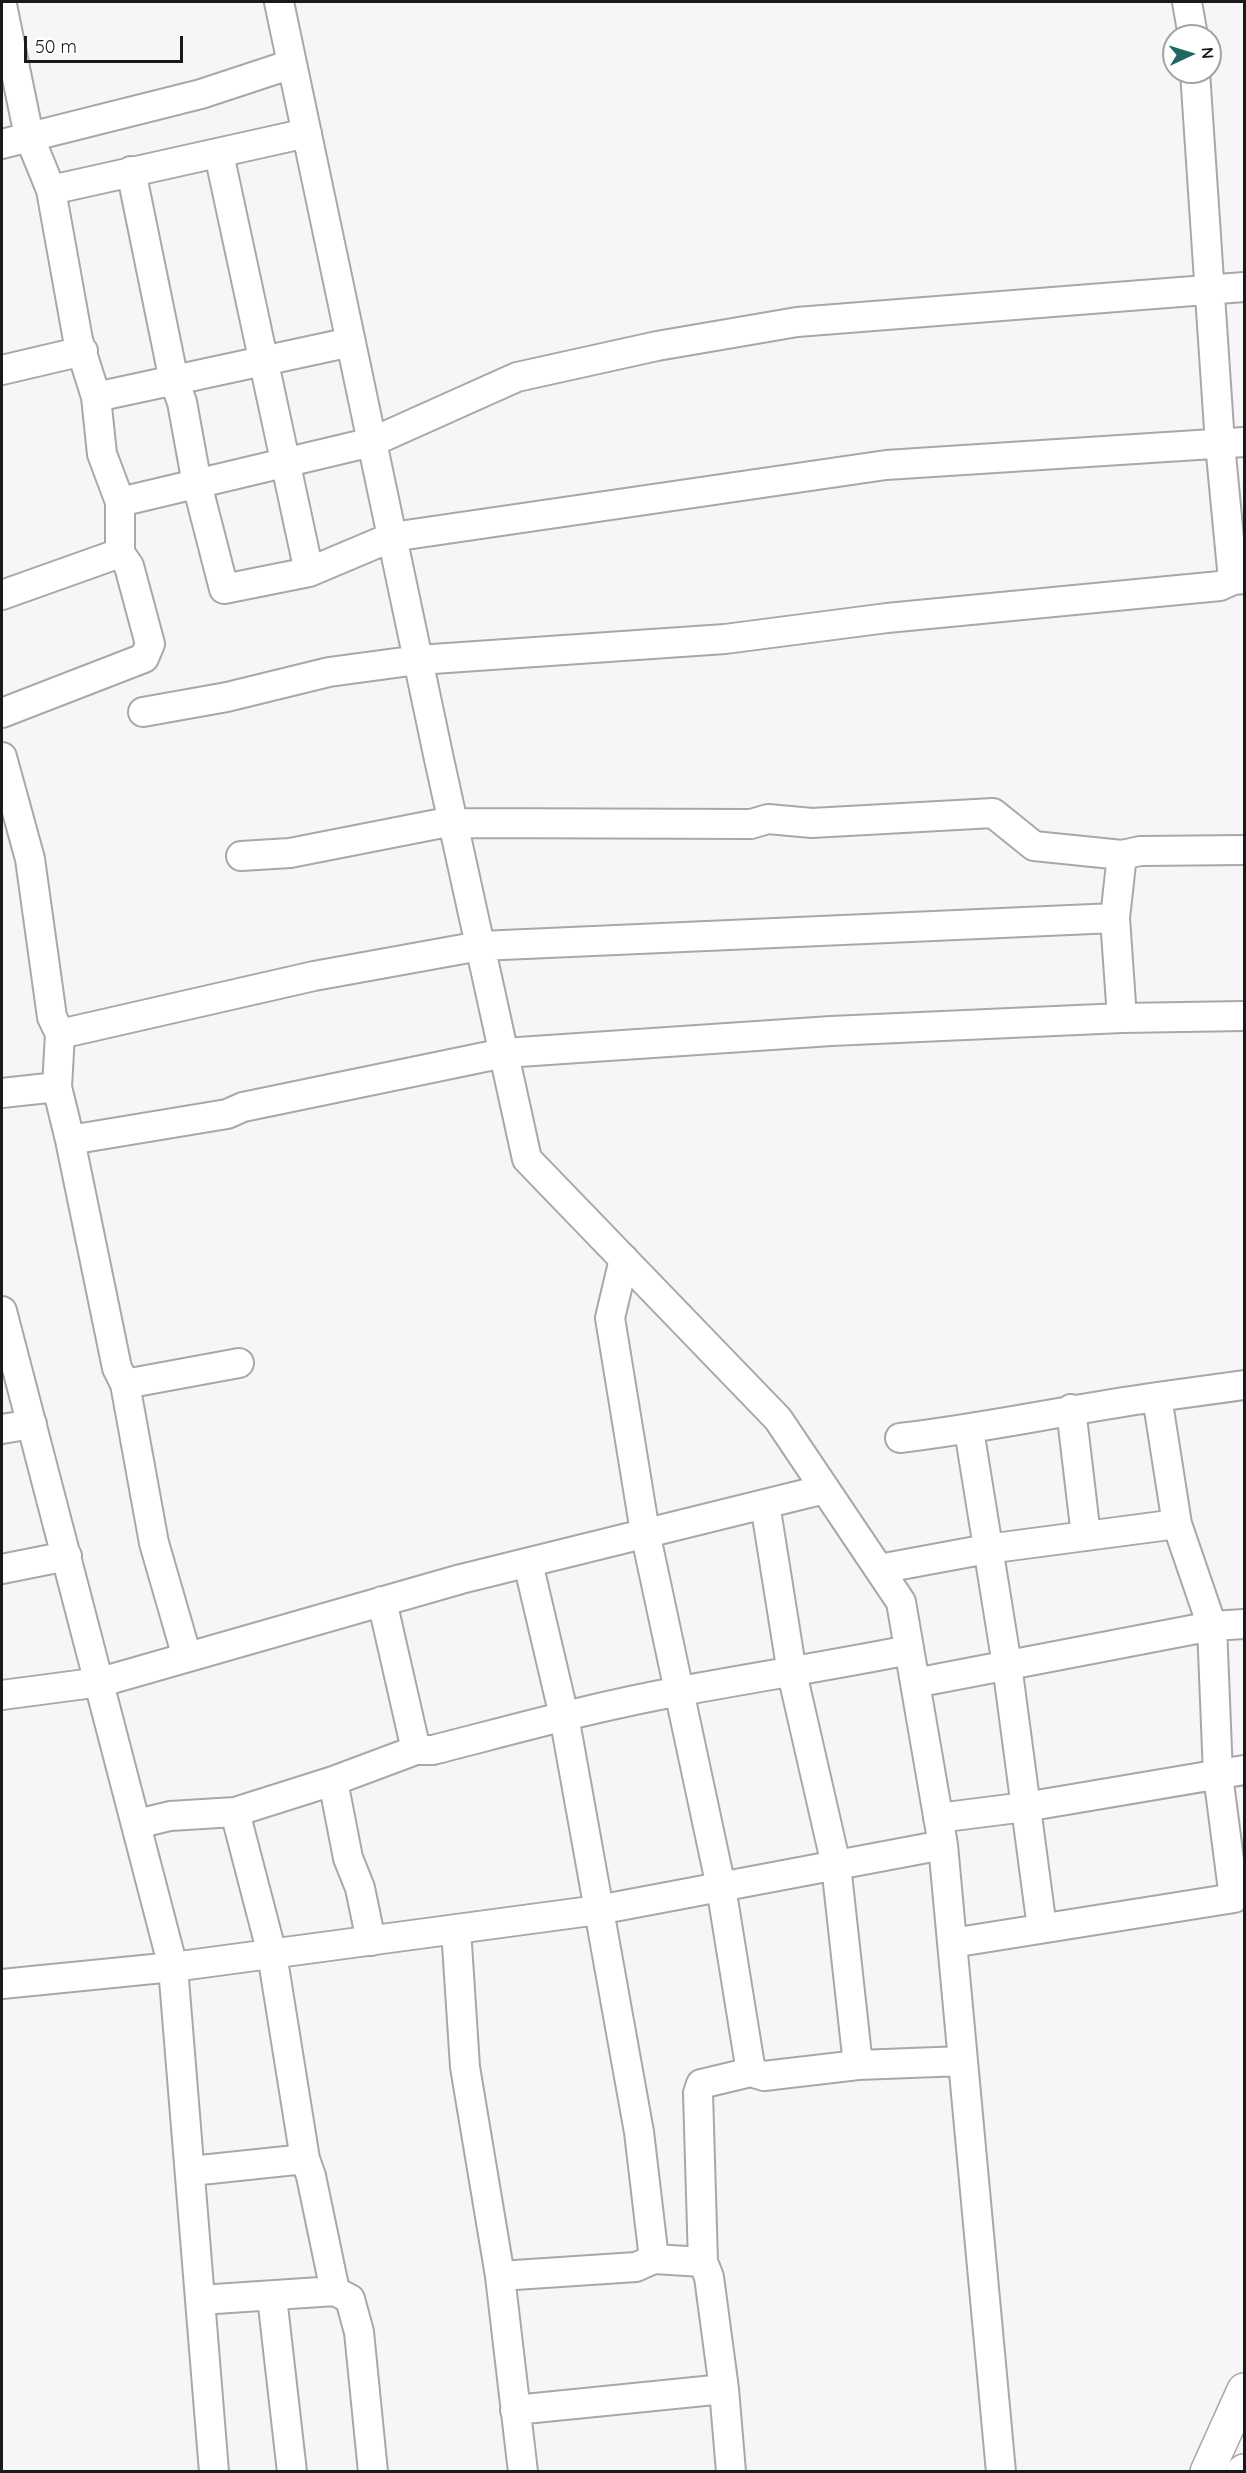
<!DOCTYPE html>
<html>
<head>
<meta charset="utf-8">
<style>
	body { margin:0 }
	#map { position:relative; width:1246px; height:2473px; overflow:hidden; background:#f6f6f8; font-family:Quicksand,sans-serif }
	canvas { display:block }
	.frame { position:absolute; inset:0; border:3px solid #1a1a1b; pointer-events:none }
	.north { position:absolute; left:1162px; top:24px; width:60px; height:60px; box-sizing:border-box; background:#fff; border:2px solid #a3a3a4; border-radius:50%; rotate:86deg; font-size:16px; font-weight:700; line-height:24px; text-align:center; color:#1a1a1b }
	.north::after { content:''; display:block; margin:auto; width:21px; height:27px; background:#1c6862; clip-path:polygon(50% 0,100% 100%,50% 72%,0 100%) }
	.scale { position:absolute; left:24px; top:36px; width:159px; height:27px; box-sizing:border-box; border:3px solid #1a1a1b; border-top:0; padding-left:8px; font-size:18px; line-height:21px; white-space:nowrap; color:#1a1a1b; -webkit-text-stroke:4px #fff; paint-order:stroke }
</style>
</head>
<body>
<div id="map">
<canvas width="1246" height="2473"></canvas>
<div class="frame"></div>
<div class="north">N</div>
<div class="scale">50 m</div>
</div>
<script>
const ctx = document.querySelector('canvas').getContext('2d');
ctx.lineJoin = 'round';
function strokePath(path, color, width, dash) { ctx.strokeStyle = color; ctx.lineWidth = width; ctx.lineCap = dash ? 'butt' : 'round'; ctx.setLineDash(dash || []); ctx.stroke(path); }
const minor = new Path2D(`
	M279,2L439,759L527,1159L778,1419L901,1602L943,1845L1001,2472
	M1187,2L1193,36
	M2,5L29,136L51,190L78,340L96,397L102,454L120,502V553L129,566L150,644L144,658L2,713
	M1195,72L1220,444L1233,580
	M2,144L201,94L292,64
	M219,154L309,572
	M131,171L174,381L182,402L197,484L224,589L309,572L392,537L886,465L1244,442
	M51,190L307,133
	M2,370L83,351
	M96,397L351,342
	M120,502L372,442L517,377L657,346L797,322L1244,287
	M2,595L120,553
	M143,712L227,697L329,672L418,660L725,639L887,618L1220,586L1233,580L1244,579
	M2,757L30,859L52,1017L60,1034L57,1087L70,1140L117,1368L125,1384L154,1543L187,1657
	M241,856L290,853L453,821L461,823L751,824L768,819L812,823L993,813L1034,846L1122,855L1140,851L1244,850
	M1122,1018L1115,918L1122,855
	M60,1034L314,976L480,946L1115,918
	M2,1093L57,1087
	M70,1140L227,1114L243,1107L504,1053L831,1031L1122,1018L1244,1016
	M624,1259L610,1318L645,1532L721,1887L751,2072
	M2,1311L173,1967L214,2472
	M125,1384L239,1363
	M1157,1397L1244,1385
	M1071,1409L1086,1536
	M2,1429L32,1424
	M969,1430L1007,1665L1042,1928
	M900,1438C986,1428 1071,1409 1157,1397L1177,1524L1212,1626L1218,1775L1234,1898L952,1943
	M765,1504L792,1673L836,1865L858,2065
	M528,1563L564,1716L639,2132L654,2259
	M2,1569L67,1556
	M879,1569L987,1549L1177,1524
	M382,1601L416,1750
	M915,1683L1212,1626L1244,1624
	M2,1695L101,1682L461,1579L825,1489
	M333,1781L348,1858L360,1888L371,1941
	M235,1812L272,1954L305,2159L311,2176L335,2291
	M938,1818L1025,1807L1244,1770
	M137,1824L170,1816L235,1812L333,1781L416,1750H433C515,1729 597,1706 681,1691C757,1677 833,1665 909,1650
	M456,1929L465,2067L500,2276L523,2472
	M2,1984L173,1967L598,1910L943,1845
	M191,2171L305,2159
	M500,2276L636,2267L654,2259L703,2262
	M272,2297L292,2472
	M200,2300L335,2291L350,2299L359,2332L373,2472
	M515,2410L724,2389
	M731,2472L724,2389L709,2277L703,2262L698,2093L701,2084L751,2072L764,2076L858,2065L963,2061`);
const major = new Path2D(`
	M1207,2472L1244,2390
	M1243,2472L1244,2471`);
strokePath(minor, '#a8a8aa', 32);
strokePath(major, '#a8a8aa', 36);
strokePath(minor, '#fff', 28);
strokePath(major, '#fff', 33);
</script>
</body>
</html>
